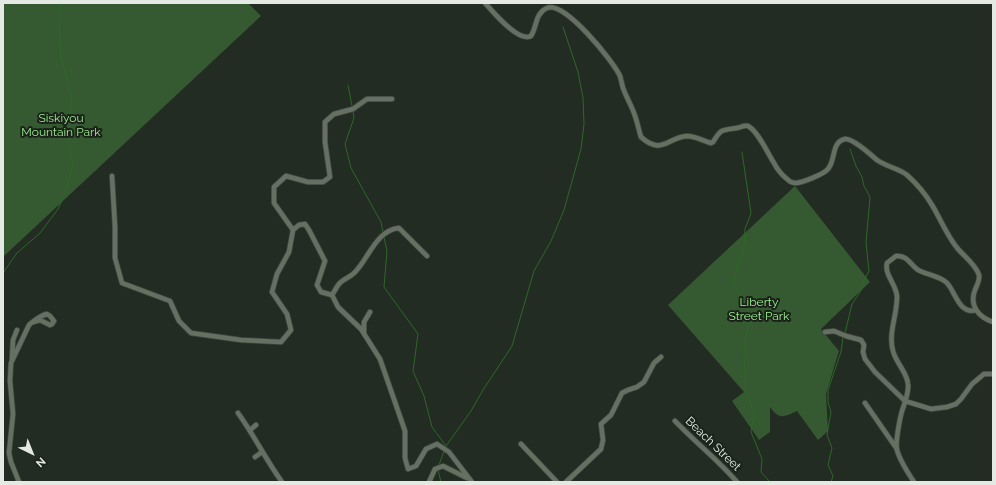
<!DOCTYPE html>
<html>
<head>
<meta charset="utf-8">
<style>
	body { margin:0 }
	#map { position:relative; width:996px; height:485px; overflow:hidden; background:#232c22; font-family:Raleway,sans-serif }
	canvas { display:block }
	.frame { position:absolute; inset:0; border:4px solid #e4eae3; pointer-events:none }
	.north { position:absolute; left:12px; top:433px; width:40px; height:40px; -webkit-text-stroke:3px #1a2318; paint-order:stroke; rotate:137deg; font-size:11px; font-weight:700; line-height:16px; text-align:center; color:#e4eae3 }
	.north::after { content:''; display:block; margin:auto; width:14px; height:18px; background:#e4eae3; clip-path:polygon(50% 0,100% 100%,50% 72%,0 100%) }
</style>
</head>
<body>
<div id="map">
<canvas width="996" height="485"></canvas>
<div class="frame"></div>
<div class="north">N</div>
</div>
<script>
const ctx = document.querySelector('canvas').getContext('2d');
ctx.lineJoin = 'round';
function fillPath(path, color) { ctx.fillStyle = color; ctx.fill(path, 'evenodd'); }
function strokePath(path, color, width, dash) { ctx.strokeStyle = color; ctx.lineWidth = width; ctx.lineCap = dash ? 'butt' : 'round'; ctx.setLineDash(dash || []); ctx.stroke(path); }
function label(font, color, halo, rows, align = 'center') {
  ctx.font = font + ' Raleway,sans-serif'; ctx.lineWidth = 4; ctx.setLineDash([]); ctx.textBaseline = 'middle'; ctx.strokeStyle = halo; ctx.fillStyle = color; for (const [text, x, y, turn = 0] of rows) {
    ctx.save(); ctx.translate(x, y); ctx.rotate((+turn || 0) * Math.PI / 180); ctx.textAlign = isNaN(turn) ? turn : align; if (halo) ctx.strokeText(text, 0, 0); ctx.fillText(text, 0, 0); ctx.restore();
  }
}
fillPath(new Path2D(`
	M3,3H248L261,16L3,257Z
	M795,186L870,282L821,329L839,351L826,394L828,431L818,440L797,411C784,417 779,420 770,407V432L759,440L732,401L744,392L668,305Z`), '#355931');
strokePath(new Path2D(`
	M348,85L352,106
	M353,111L354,118L345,144L351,168L381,222L383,232
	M742,152L751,213L745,229L744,248L737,266L734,284L744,301L750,316L745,341L744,357L746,392L754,413L751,432L762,459L761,472L770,482
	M384,237L387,251L384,287L418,334L413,371L424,396L432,427L446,446
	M3,273L17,253L40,233L58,209L67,189L73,163L68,139L72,101L61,56L59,21L61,3
	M845,333L852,304L862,289L864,280L869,271L866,243L870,197L864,186L862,177L856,166L850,149
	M446,446L471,411L483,390L512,346L534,271L551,241L564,210L581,149L584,124L583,98L578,72L563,27
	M439,465L444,451
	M438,470L441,482
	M831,482L833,476L828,465L832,448L827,435L831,412L828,402V390L841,352L843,337`), '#2d6828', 1);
const street = new Path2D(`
	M485,3C493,12 519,43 531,36C537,27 535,13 547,8C564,0 613,61 620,76C621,80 622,84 623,88C627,99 633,108 636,119C638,125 639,131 641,137C662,156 668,137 687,136C695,136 703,141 711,143L713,142C721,129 721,130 737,128C741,127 745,125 748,126C758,131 768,154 774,163C777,169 782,175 787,179C790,182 792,183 795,183C802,183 824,174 828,169C836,160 831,142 845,139C853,138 871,155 877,160C887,167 900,169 907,175C916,183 926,195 932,205C941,220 947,236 958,249C965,257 976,265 979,275C980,280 977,285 975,290C969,305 978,317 993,322
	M112,176L115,227V258L122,283L170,301L179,321L191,333L241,340L281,342L291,330L287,314L272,292L277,274L289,252L293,230L299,225L305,224L309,230L325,261L317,285L321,292L332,295
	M293,230L274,203V187L286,176L308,182H323L330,177L325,142V122L334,114L353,109L367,99H392
	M332,295L338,307L361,329L380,359L405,431V458L408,469L416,466L426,449L437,444L449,452L472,482
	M332,295C335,291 337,285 341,282C346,278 352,276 356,271C369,257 377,230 399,228L427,256
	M825,332L834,331L846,336L861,340L864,345L863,352L865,359L875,372L905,401L931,409L947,407L956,404L961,399L972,384L984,374H993
	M364,334V322L370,312
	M12,359L13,340L17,330
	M865,403L897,449
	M238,413C254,435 266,460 282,482
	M675,421C695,442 718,460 737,482
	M250,430L256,425
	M521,444L557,482
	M255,457L262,452
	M19,482L11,462L9,453L13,414L10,381L11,363L29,325C35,320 39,316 47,314L50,316L54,321L52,324L50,325L40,320L33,322
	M429,482L435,469L443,466L467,478
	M566,482L601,449L603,440L601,424L611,415L622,393L628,390L637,387L644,382L654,363L661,357
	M914,482C908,473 900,461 897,450C895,443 900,418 902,411C905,402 909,393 908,384C907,372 896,363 893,351C888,333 897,316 897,297C897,285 884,275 887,263L896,256C907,255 910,264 918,270C927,275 940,276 947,283C955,291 959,315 976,310`);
strokePath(street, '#40483f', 6);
strokePath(street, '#657063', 4.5);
label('12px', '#9dee94', '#1a2318', [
	["Siskiyou",61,118],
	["Mountain Park",61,132],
	["Liberty",759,302],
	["Street Park",759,316]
]);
label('12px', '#e4eae3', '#1a2318', [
	["Beach Street",713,444,44]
]);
</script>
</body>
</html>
